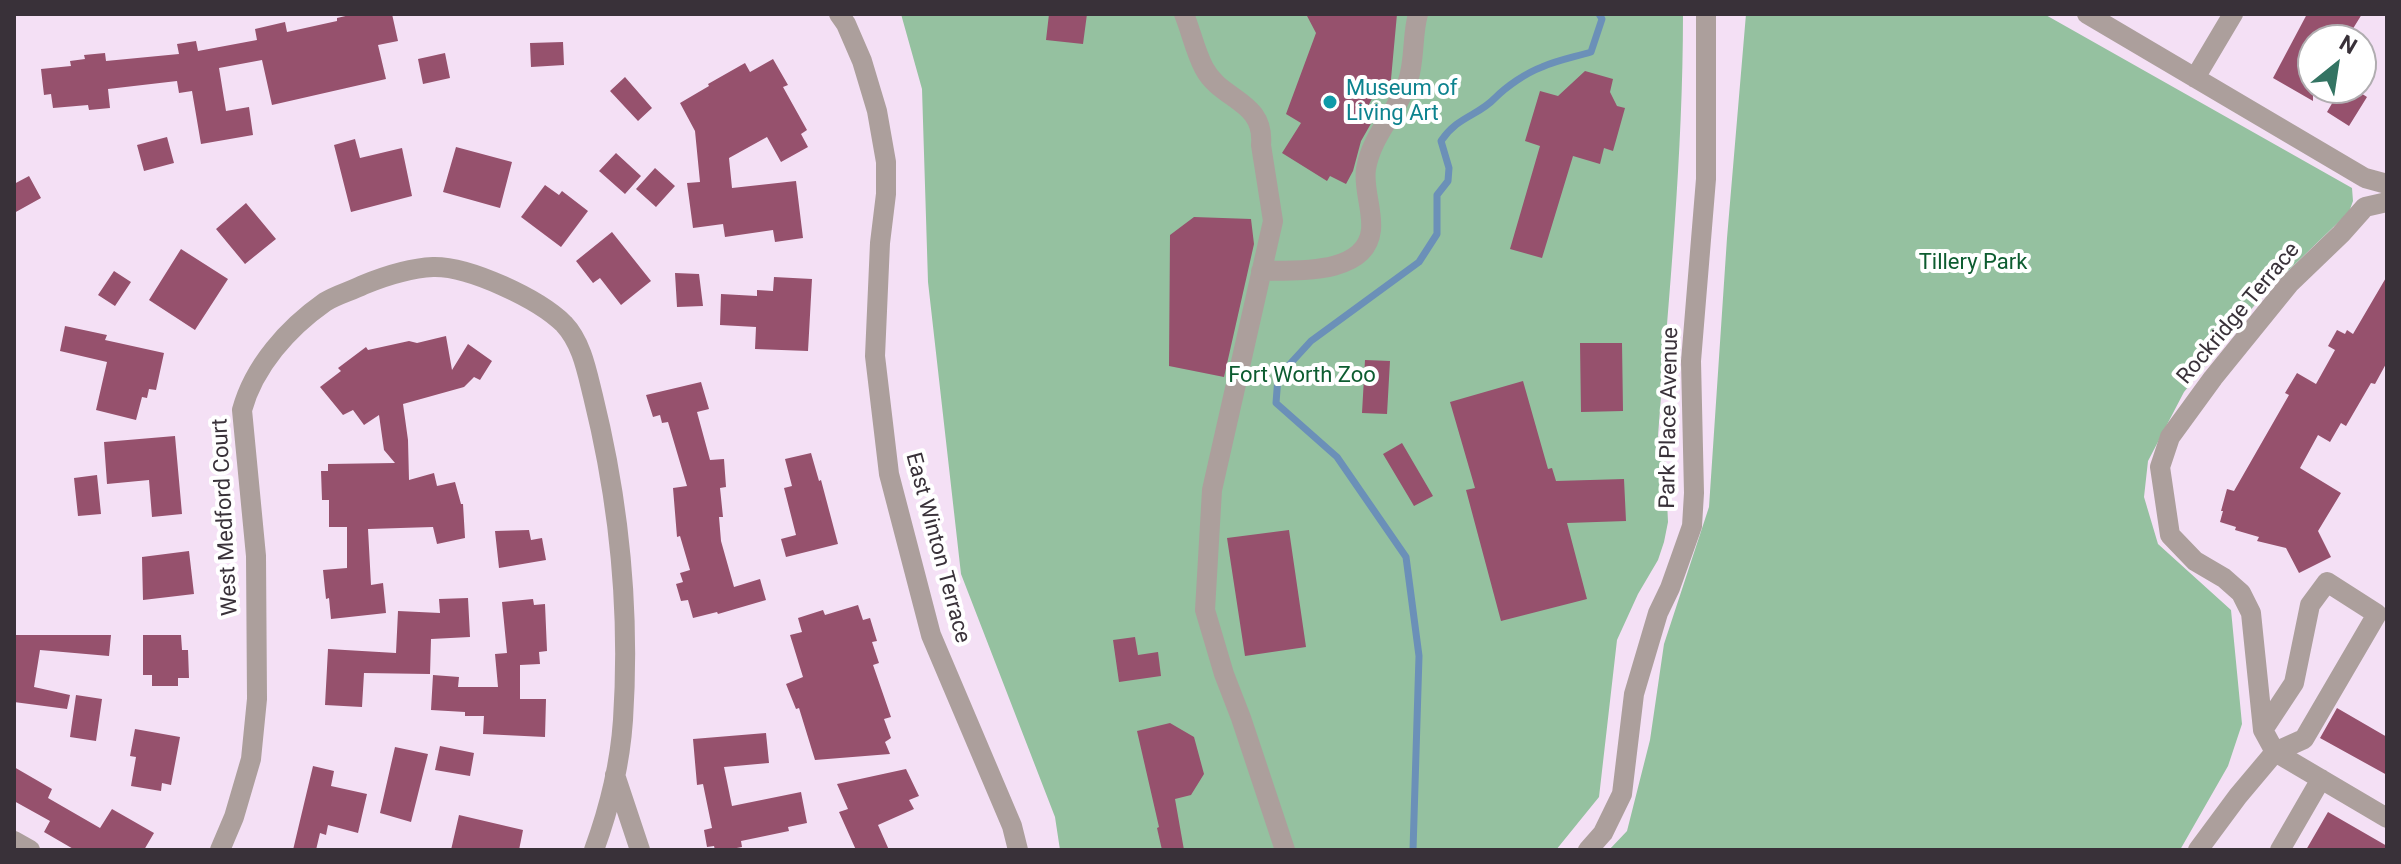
<!DOCTYPE html>
<html>
<head>
<meta charset="utf-8">
<style>
	body { margin:0 }
	#map { position:relative; width:2401px; height:864px; overflow:hidden; background:#f4e0f5; font-family:Roboto,sans-serif }
	canvas { display:block }
	.frame { position:absolute; inset:0; border:16px solid #393139; pointer-events:none }
	.north { position:absolute; left:2297px; top:24px; width:80px; height:80px; box-sizing:border-box; background:#fff; border:2px solid #b0adb0; border-radius:50%; rotate:30deg; font-size:22px; font-weight:700; line-height:32px; text-align:center; color:#393139 }
	.north::after { content:''; display:block; margin:auto; width:28px; height:36px; background:#347463; clip-path:polygon(50% 0,100% 100%,50% 72%,0 100%) }
</style>
</head>
<body>
<div id="map">
<canvas width="2401" height="864"></canvas>
<div class="frame"></div>
<div class="north">N</div>
</div>
<script>
const ctx = document.querySelector('canvas').getContext('2d');
ctx.lineJoin = 'round';
function fillPath(path, color) { ctx.fillStyle = color; ctx.fill(path, 'evenodd'); }
function strokePath(path, color, width, dash) { ctx.strokeStyle = color; ctx.lineWidth = width; ctx.lineCap = dash ? 'butt' : 'round'; ctx.setLineDash(dash || []); ctx.stroke(path); }
function label(font, color, halo, rows, align = 'center') {
  ctx.font = font + ' Roboto,sans-serif'; ctx.lineWidth = 8; ctx.setLineDash([]); ctx.textBaseline = 'middle'; ctx.strokeStyle = halo; ctx.fillStyle = color; for (const [text, x, y, turn = 0] of rows) {
    ctx.save(); ctx.translate(x, y); ctx.rotate((+turn || 0) * Math.PI / 180); ctx.textAlign = isNaN(turn) ? turn : align; if (halo) ctx.strokeText(text, 0, 0); ctx.fillText(text, 0, 0); ctx.restore();
  }
}
fillPath(new Path2D(`
	M901,14H1683C1683,155 1669,296 1658,436L1665,459L1668,522L1664,542L1658,560L1638,594L1617,640L1599,797L1556,850H1060L1055,817L961,574L928,282L922,89Z
	M1746,14H2044L2352,188L2353,201L2349,212L2262,296L2184,392L2148,461L2144,497L2158,544L2231,610L2242,724L2228,766L2180,850H1609L1627,831L1650,740L1664,644L1709,507L1727,238Z`), '#95c1a0');
strokePath(new Path2D(`
	M1413,850L1419,656L1406,557L1337,457L1276,403L1278,377L1311,341L1419,262L1437,234V195L1448,181L1449,168L1441,141C1458,116 1478,116 1495,98C1507,86 1526,73 1542,67C1558,60 1575,57 1591,52L1602,19L1599,14`), '#6b90b8', 7);
fillPath(new Path2D(`
	M354,14H392L398,41L378,45L386,79L272,105L262,60L219,68L226,111L249,107L253,135L201,144L192,91L179,93L177,81L108,89L110,108L89,110L88,105L53,108L51,94L44,95L41,69L71,66L70,61L85,59L84,55L105,53L106,61L179,54L177,44L196,41L198,51L257,40L255,29L285,22L287,32L337,21V18Z
	M1049,14H1087L1083,44L1046,40Z
	M1306,14H1397L1390,90L1377,88L1364,115L1373,120L1361,141L1353,171L1346,184L1330,176L1327,181L1282,153L1301,123L1286,114L1316,33Z
	M2307,14H2362L2346,40H2313V101L2273,78Z
	M563,42L564,65L531,67L530,43Z
	M445,53L450,78L423,84L418,59Z
	M773,59L788,85L783,87L807,130L801,134L808,147L781,162L767,137L729,158L732,188L796,181L803,238L775,242L773,230L725,237L723,224L693,228L687,183L700,182L695,131L680,103L709,86L708,84L745,63L750,72Z
	M1585,71L1613,79L1610,92L1617,106L1625,108L1613,151L1604,148L1600,164L1573,156L1542,258L1510,249L1540,146L1525,141L1540,91L1558,96Z
	M625,77L652,108L638,121L610,91Z
	M2341,88H2353L2367,97L2349,126L2327,112Z
	M167,137L174,163L144,171L137,145Z
	M355,139L360,158L402,148L412,196L351,212L334,145Z
	M456,147L512,162L500,208L443,192Z
	M616,153L641,176L625,194L599,171Z
	M655,168L675,186L656,207L636,189Z
	M29,176L41,198L14,213V184Z
	M545,185L559,195L562,191L588,211L561,247L521,217Z
	M246,203L276,239L245,264L216,229Z
	M1194,217L1251,219L1254,244L1224,377L1169,366L1170,235Z
	M612,232L651,281L621,305L600,278L593,283L576,261Z
	M181,249L228,279L195,330L149,300Z
	M114,271L131,282L115,306L98,295Z
	M675,273L699,274L703,306L677,307Z
	M2387,276V362L2375,384L2371,383L2346,426L2341,423L2330,442L2318,435L2300,468L2341,493L2318,531L2331,557L2299,573L2286,548L2257,541L2259,537L2235,530L2236,527L2220,522L2223,511H2221L2227,489L2234,491L2289,395L2285,393L2297,373L2316,384L2335,350L2328,346L2337,330L2345,334L2347,330L2353,334Z
	M774,277L812,279L808,351L755,349L756,327L720,325L721,294L757,296V290L773,291Z
	M65,326L107,335L105,340L164,353L156,390L149,389L147,398L142,397L136,420L96,410L107,362L60,351Z
	M446,336L452,370L468,344L492,361L480,380L474,377L464,387L403,404L408,440L409,480L434,473L437,486L455,482L461,504H463L465,538L437,544L433,527L368,529L371,585L383,583L386,613L331,619L329,598L326,599L323,570L347,568V527H329V500H322L321,471H328V464L395,463L384,450L379,415L364,425L353,410L343,415L320,387L341,371L338,368L366,347L368,350L409,341L417,343Z
	M1580,343H1622L1623,411L1581,412Z
	M1365,360L1390,361L1387,414L1362,413Z
	M1523,381L1548,469L1552,468L1556,481L1624,479L1626,521L1567,523L1587,599L1501,621L1466,490L1475,488L1450,402Z
	M701,382L709,409L697,412L710,460L724,459L726,487L720,488L723,517H719L721,541L734,587L760,579L766,600L718,614L717,612L693,618L688,600L681,601L676,584L683,582L680,573L690,570L680,536L677,537L673,488L687,486L668,422L662,423L660,415L653,417L646,395Z
	M175,436L182,514L152,517L149,480L107,484L104,442Z
	M1402,443L1433,496L1414,506L1383,454Z
	M811,453L819,481L821,480L838,544L786,557L781,539L796,535L784,488L792,486L785,459Z
	M97,475L101,514L78,516L74,478Z
	M529,530L531,540L542,538L546,560L499,568L495,531Z
	M1289,530L1306,647L1245,656L1227,538Z
	M189,551L194,594L143,600L142,557Z
	M468,598L470,637L431,639L430,674L364,673L362,707L325,705L328,649L396,653L398,611L440,613L439,599Z
	M533,599L534,605L545,604L547,651L539,652L540,664L520,665V699H546L545,737L483,734L484,716H465V712L431,710L433,675L459,677L458,687H498L495,654L507,653L502,602Z
	M858,605L863,620L870,618L877,641L872,642L879,663L873,665L891,717L884,719L891,738L885,742L890,754L815,760L799,708L796,709L786,684L803,677L790,635L802,632L798,618L823,610L825,615Z
	M14,635H111L109,656L40,650L34,687L70,695L67,709L14,702Z
	M143,635H181L182,650H188L189,678H178V686H152V675H143Z
	M1135,637L1138,655L1158,652L1161,676L1119,682L1113,640Z
	M76,695L102,699L96,741L70,737Z
	M2337,708L2387,737V775L2320,738Z
	M1170,723L1194,737L1204,774L1191,795L1175,799L1184,850H1162L1157,828L1159,827L1137,731Z
	M135,729L180,737L171,785L162,783L161,791L131,786L136,757L130,756Z
	M766,733L769,763L724,767L732,806L801,792L807,823L788,827L789,831L741,841L742,847L726,850H715L714,846L707,847L704,830L712,828L703,784L697,785L693,739Z
	M440,746L474,753L470,776L435,770Z
	M395,747L428,754L411,822L380,813Z
	M313,766L334,771L331,786L367,794L358,833L328,825L326,835L320,833L316,850H293Z
	M14,767L52,789L48,798L100,828L112,809L154,833L144,850H75L44,832L50,821L14,801Z
	M906,769L919,796L909,800L914,809L878,825L889,850H856L839,812L848,809L837,784Z
	M2328,812L2387,846V850H2306Z
	M459,815L523,830L519,850H451Z`), '#96516d');
strokePath(new Path2D(`
	M839,14L846,24L862,61L877,111L886,162V194L880,243L875,356L889,474L931,635L1012,826L1018,850
	M1184,14C1191,31 1195,51 1204,68C1221,101 1265,100 1261,145L1273,221L1212,490L1205,610L1224,674L1241,718L1285,850
	M2087,14L2365,178L2387,184
	M2195,78L2233,14
	M2387,202L2365,207L2341,234L2290,283L2213,378L2170,437L2160,467L2170,535L2195,561L2224,578L2241,593L2251,613L2263,730L2275,752L2387,818
	M1261,271C1294,270 1366,276 1371,230C1373,210 1363,188 1366,169C1371,136 1398,111 1408,81C1415,60 1412,35 1418,14
	M615,775L640,850
	M14,841L30,850
	M220,850L234,817L251,759L257,699L256,556L242,410C254,366 288,328 325,302C336,295 351,291 363,285C385,276 409,268 433,267C469,266 539,299 564,324C582,343 587,372 593,396C619,501 630,613 623,720C620,764 609,809 594,850
	M1588,850L1603,833L1622,794L1634,694L1658,613L1670,588L1692,526L1694,493L1691,361L1706,179V14
	M2198,850L2238,796L2275,752L2304,739L2377,614L2327,582L2310,605L2294,683L2263,730
	M2280,850L2321,779`), '#ac9f9c', 20);
for (const [x, y, r, color] of [
	[1330,102,8,"#0f9aa8"]
]) { const dot = new Path2D(); dot.arc(x, y, r, 0, 2 * Math.PI); ctx.fillStyle = color; ctx.fill(dot); strokePath(dot, '#fff', 3); }
label('22px', '#0d838f', '#fff', [
	["Museum of",1346,89],
	["Living Art",1346,114]
], 'left');
label('22px', '#0d5c30', '#fff', [
	["Tillery Park",1973,263],
	["Fort Worth Zoo",1302,376]
]);
label('22px', '#393139', '#fff', [
	["Rockridge Terrace",2239,314,-50],
	["Park Place Avenue",1670,418,-89],
	["West Medford Court",226,517,-93],
	["East Winton Terrace",937,548,75]
]);
</script>
</body>
</html>
